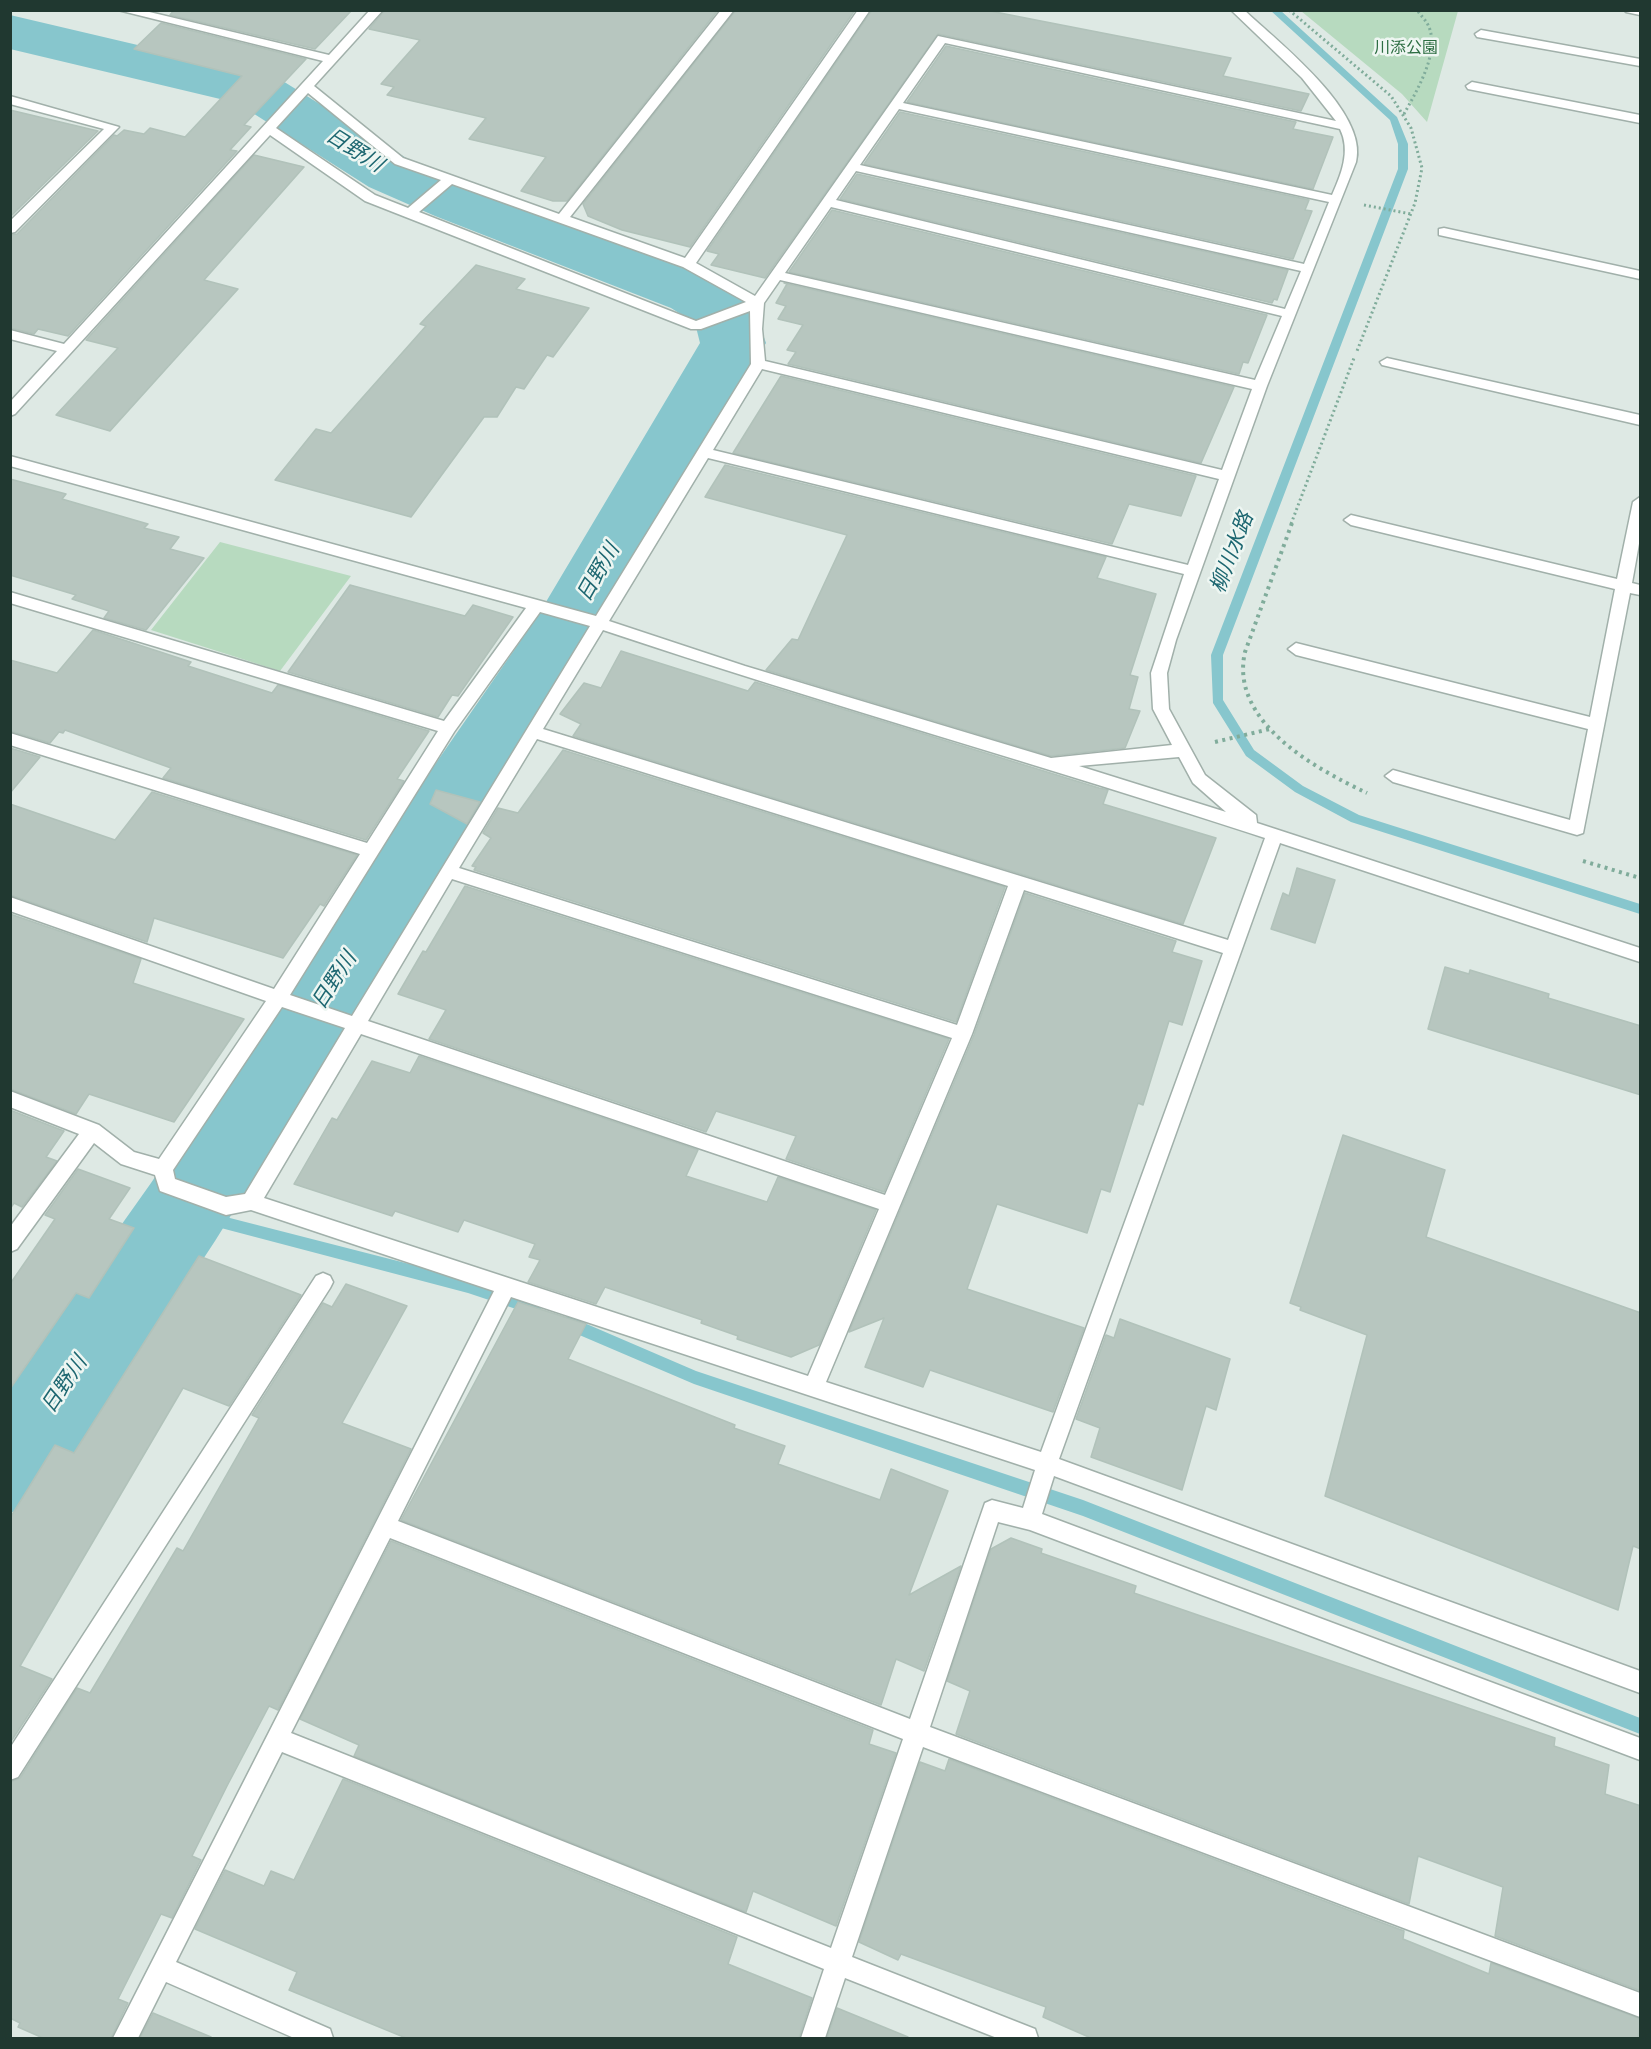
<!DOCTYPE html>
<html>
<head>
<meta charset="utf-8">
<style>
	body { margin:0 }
	#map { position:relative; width:1651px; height:2049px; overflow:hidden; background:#dee9e4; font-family:"DejaVu Sans",sans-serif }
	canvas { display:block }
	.frame { position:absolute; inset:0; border:12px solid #203830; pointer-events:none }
</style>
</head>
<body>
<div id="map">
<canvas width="1651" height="2049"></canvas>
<div class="frame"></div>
</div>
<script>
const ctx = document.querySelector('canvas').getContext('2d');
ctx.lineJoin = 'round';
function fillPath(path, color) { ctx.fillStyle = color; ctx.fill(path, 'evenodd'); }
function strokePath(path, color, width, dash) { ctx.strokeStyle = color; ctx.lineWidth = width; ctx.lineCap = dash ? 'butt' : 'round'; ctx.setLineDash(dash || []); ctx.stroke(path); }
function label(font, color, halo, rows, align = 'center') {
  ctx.font = font + ' "DejaVu Sans","Noto Sans JP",sans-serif'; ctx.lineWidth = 5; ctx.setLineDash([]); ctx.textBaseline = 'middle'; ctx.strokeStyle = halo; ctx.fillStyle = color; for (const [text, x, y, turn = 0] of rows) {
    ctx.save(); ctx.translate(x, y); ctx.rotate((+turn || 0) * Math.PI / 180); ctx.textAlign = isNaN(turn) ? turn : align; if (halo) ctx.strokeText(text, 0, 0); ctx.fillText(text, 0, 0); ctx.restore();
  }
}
fillPath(new Path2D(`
	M1301,11H1458L1427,122L1402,94Z
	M220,542L351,576L280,671L151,630Z`), '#b7dabf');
fillPath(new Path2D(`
	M1270,10H1280L1397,117L1408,144V169L1223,655V700L1254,750L1303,786L1359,815L1640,904V914L1351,822L1295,792L1246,756L1213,703L1211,655L1398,169V144L1390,120Z
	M183,1206L468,1279L539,1303L541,1308L539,1313L534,1315L468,1293L183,1218L178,1217L176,1212L178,1207Z
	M568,1316L696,1371L1083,1500L1640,1718V1734L1083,1516L694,1384L563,1328L561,1323L563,1318Z`), '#87c6cd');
fillPath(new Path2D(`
	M10,15L278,78L411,161L479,190L717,280C751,301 753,304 766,343L589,655L384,970L215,1241L45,1500L10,1513V1382L151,1183L326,922L537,617L700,343L695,323L671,308L435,216L369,187L237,103L10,49Z`), '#87c6cd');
const building = new Path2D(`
	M174,10H352L315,49L170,15Z
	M385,10H718L567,201H553L521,191L546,157L469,139L486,118L387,95L394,87L381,84L420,40L369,29Z
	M736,10H855L690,247L622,230L588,216L583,204Z
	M872,10H985L1041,21L1231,58L1223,76L1309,94L1301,111L938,34L765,278L711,265L719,254L707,251Z
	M161,23L306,59L244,125L251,127L230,150L237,151L68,336L38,329L34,334L10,328V235L17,234L114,135L117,136L124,130L144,134L150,128L185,137L242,76L134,49Z
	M946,46L1296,122L1293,129L1333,137L1313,189L907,102Z
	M10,110L98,131L10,217Z
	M900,112L1309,200L1305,210L1312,211L1293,259L864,164Z
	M254,155L304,167L204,280L238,289L110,431L56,415L118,348L86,340Z
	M857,174L1288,270L1277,300L1274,299L1272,303L840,199Z
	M832,210L1267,315L1248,363L1243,362L1239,374L789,272Z
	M476,265L525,279L516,289L589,308L553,357L547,355L524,389L516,387L497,417H484L411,517L275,480L316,429L331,433L426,326L420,324Z
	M784,283L1234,387L1201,463L788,364L796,352L787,350L803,325L778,319L786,306L776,303L787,284Z
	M781,376L1196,476L1181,516L1129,504L1112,544L733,453Z
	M725,465L1106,557L1097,578L1156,594L1130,675L1138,677L1129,709L1140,711L1125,748L1051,756L766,670L792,639L798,640L847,535L705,497Z
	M10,479L66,494L62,499L148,524L144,528L179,537L170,549L204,558L146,630L104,618L109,611L72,599L76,595L10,575Z
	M350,585L465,616L473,605L513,617L458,696L452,695L438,717L288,672Z
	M93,630L191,662L188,666L272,693L278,685L429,731L397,779L404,781L366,840L163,778L171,768L65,730L63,733L59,732L50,743L10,731V660L57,673Z
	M621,651L748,691L755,682L1099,788L1108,790L1103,804L1216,838L1183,924L573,736L581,724L560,714L584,683L601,688Z
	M10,748L40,757L10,793Z
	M563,750L1005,887L956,1022L474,870L476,867L472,866L491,838L483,833L498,808L518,813Z
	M436,790L480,802L467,824L430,804Z
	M152,792L357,855L324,906L320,904L283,958L154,918L147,942L10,895V804L115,840Z
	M1297,868L1335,880L1315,943L1271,929L1283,893L1289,896Z
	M465,886L949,1039L884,1192L786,1159L796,1136L716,1111L706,1132L429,1039L446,1010L398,994L423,951L426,952Z
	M1025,893L1176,941L1172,952L1202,961L1182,1025L1169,1021L1143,1105L1138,1103L1110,1192L1101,1189L1087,1233L997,1204L967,1289L1084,1328L1053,1412L930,1370L923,1387L865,1367L884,1318L849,1332L974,1035Z
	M10,914L141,959L133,983L244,1019L174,1122L89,1094L76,1114L10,1089Z
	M1445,967L1469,974L1470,970L1549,994L1548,998L1641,1026V1095L1428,1029Z
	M419,1056L698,1150L686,1176L767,1202L778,1177L876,1210L819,1345L791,1357L737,1339L738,1336L701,1323L702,1320L605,1287L596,1304L528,1282L540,1260L529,1257L535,1244L464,1220L458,1232L395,1211L392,1216L294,1184L332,1118L337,1120L372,1061L410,1073Z
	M10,1110L64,1131L46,1157L57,1161L22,1207L14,1203L10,1209Z
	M1343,1135L1445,1170L1426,1237L1641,1313V1549L1633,1546L1618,1610L1325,1496L1367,1335L1300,1310L1301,1307L1290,1303Z
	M78,1169L130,1188L109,1219L134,1228L89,1298L76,1293L10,1389V1284L55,1219L45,1215Z
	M199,1256L301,1295L229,1406L183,1388L20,1666L52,1679L10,1743V1518L55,1445L74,1453Z
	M346,1284L407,1306L342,1423L411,1449L278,1710L269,1706L227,1786L192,1856L201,1860L172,1918L161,1914L118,1999L128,2003L111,2038H43L18,2027L20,2023L10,2018V1782L20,1778L77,1688L90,1693L177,1548L183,1551L259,1418L252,1415L323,1303L332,1307Z
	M518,1302L586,1324L568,1359L735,1425L734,1428L785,1446L778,1464L880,1500L891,1469L948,1491L909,1595L961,1566L924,1671L896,1659L881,1705L401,1520Z
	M1120,1319L1230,1359L1216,1410L1206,1406L1182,1490L1091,1457L1100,1428L1076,1419L1106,1335L1114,1338Z
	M1011,1538L1042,1549L1041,1553L1136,1586L1134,1593L1555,1738L1554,1746L1609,1765L1605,1794L1641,1806V1991L1495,1936L1503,1887L1418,1856L1409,1904L956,1734L970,1691L947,1681L991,1549Z
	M391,1541L873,1730L869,1744L896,1753L836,1926L753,1891L746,1912L354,1756L359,1745L300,1719Z
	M949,1759L1404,1931L1403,1939L1489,1974L1491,1963L1641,2019L1638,2038H1091L1043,2017L1046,2007L901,1954L898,1960L859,1942L920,1762L945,1771Z
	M343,1779L737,1937L728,1964L812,1998L799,2038H406L289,1990L297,1972L195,1929L225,1870L264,1886L271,1871L294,1880Z
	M837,2008L908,2037L907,2038H827Z
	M153,2013L211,2037V2038H140Z`);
fillPath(building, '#b7c6bf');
strokePath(building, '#b1c2ba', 1.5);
const service = new Path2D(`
	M1624,10H1640V15L1626,12Z
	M1481,30L1640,59V66L1477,37L1475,34Z
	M1472,82L1640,115V123L1468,89L1466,86Z
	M1444,228L1640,271V279L1439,235V229Z
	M1387,358L1640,415V425L1382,365L1380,362Z
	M1640,497V538L1632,583L1640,585V595L1630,593L1583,833L1577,835L1393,782L1385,776L1393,770L1570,820L1588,729L1296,655L1288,649L1296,643L1590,717L1615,589L1351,525L1344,520L1351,515L1617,579L1633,502Z`);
const minor = new Path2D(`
	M118,10H141L329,55L370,10H383L314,86L403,158L559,214L721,10H734L570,217L685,258L858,10H870L696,263L755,296L938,36L1336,121L1302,78L1231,10H1244C1278,42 1369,112 1356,162L1267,386L1176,640L1167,673L1169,709L1205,775L1256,815L1257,823L1640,948V962L1280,843L1059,1459L1640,1671V1693L1054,1476L1042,1514L1640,1738V1760L1030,1530L998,1522L930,1727L1640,1993V2017L923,1747L852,1957L1035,2029L1038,2038H997L845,1978L825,2038H801L824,1969L282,1752L176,1962L330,2029L333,2038H294L166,1982L138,2038H113L494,1291L251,1210L226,1215L160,1191L155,1175L121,1164L94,1143L17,1249L10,1252V1227L79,1134L10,1107V1091L99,1125L134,1152L159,1159L266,1001L10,911V897L274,989L360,854L10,745V733L367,843L438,731L10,603V592L444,721L526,608L10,466V456L596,616L751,364L750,311L701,329H691L365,201L270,135L15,414L10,416V402L57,351L10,339V330L64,344L323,61ZM945,43L1340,129C1351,151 1341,175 1332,195L903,103ZM308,93L395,164L441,180L408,208L375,195L276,128ZM899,109L1329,202L1304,264L860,165ZM856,171L1301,271L1285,309L836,200ZM452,184L683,267L746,302L696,321L419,212ZM831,207L1282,316L1255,380L785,273ZM780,280L1252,389L1222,470L765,361L762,329L764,303ZM762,369L1219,479L1188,565L713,450ZM708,458L1184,574L1151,673L1153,709L1172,745L1051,758L745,666L609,621ZM540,612L590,626L352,1016L290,995L454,732ZM603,630C823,704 1046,766 1265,838L1228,940L543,729ZM537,739L1008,886L957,1025L459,868ZM1179,757L1193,783L1226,812L1079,766ZM452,879L952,1038L885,1195L368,1021ZM1024,890L1223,953L1041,1452L826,1382L972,1034ZM282,1007L345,1028L245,1194L226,1197L175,1179L173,1170ZM361,1034L879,1209L808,1376L264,1198ZM511,1297L1035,1470L1023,1508L992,1500L985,1503L910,1719L398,1521ZM390,1538L903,1739L831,1948L291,1733Z
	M10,96L119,127L15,232L10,233V221L104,129L10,104Z
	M323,1273L330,1276L333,1282L330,1288L18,1777L10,1780V1748L316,1276Z`);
strokePath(service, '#a1b0aa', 3);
strokePath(minor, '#a1b0aa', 3);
strokePath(new Path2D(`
	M1289,10L1391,96L1411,128L1422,168L1415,203L1357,351
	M1404,114C1416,92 1438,56 1430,30C1428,22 1421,16 1417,10
	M1364,205L1411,214
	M1291,524L1354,358`), '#80ac9b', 3, [2, 3]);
strokePath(new Path2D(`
	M1292,523L1245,652C1229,722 1316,769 1367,793
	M1215,742L1270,729
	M1583,861L1640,878`), '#80ac9b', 4, [3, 4.5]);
fillPath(service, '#fff');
fillPath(minor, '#fff');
label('16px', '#2c6d42', '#eef6f2', [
	["川添公園",1406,49]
]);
label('italic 21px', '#1d6771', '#eef6f2', [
	["日野川",354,151,32],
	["柳川水路",1233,553,-69],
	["日野川",599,573,-60],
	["日野川",335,981,-57],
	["日野川",65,1385,-56]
]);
</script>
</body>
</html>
